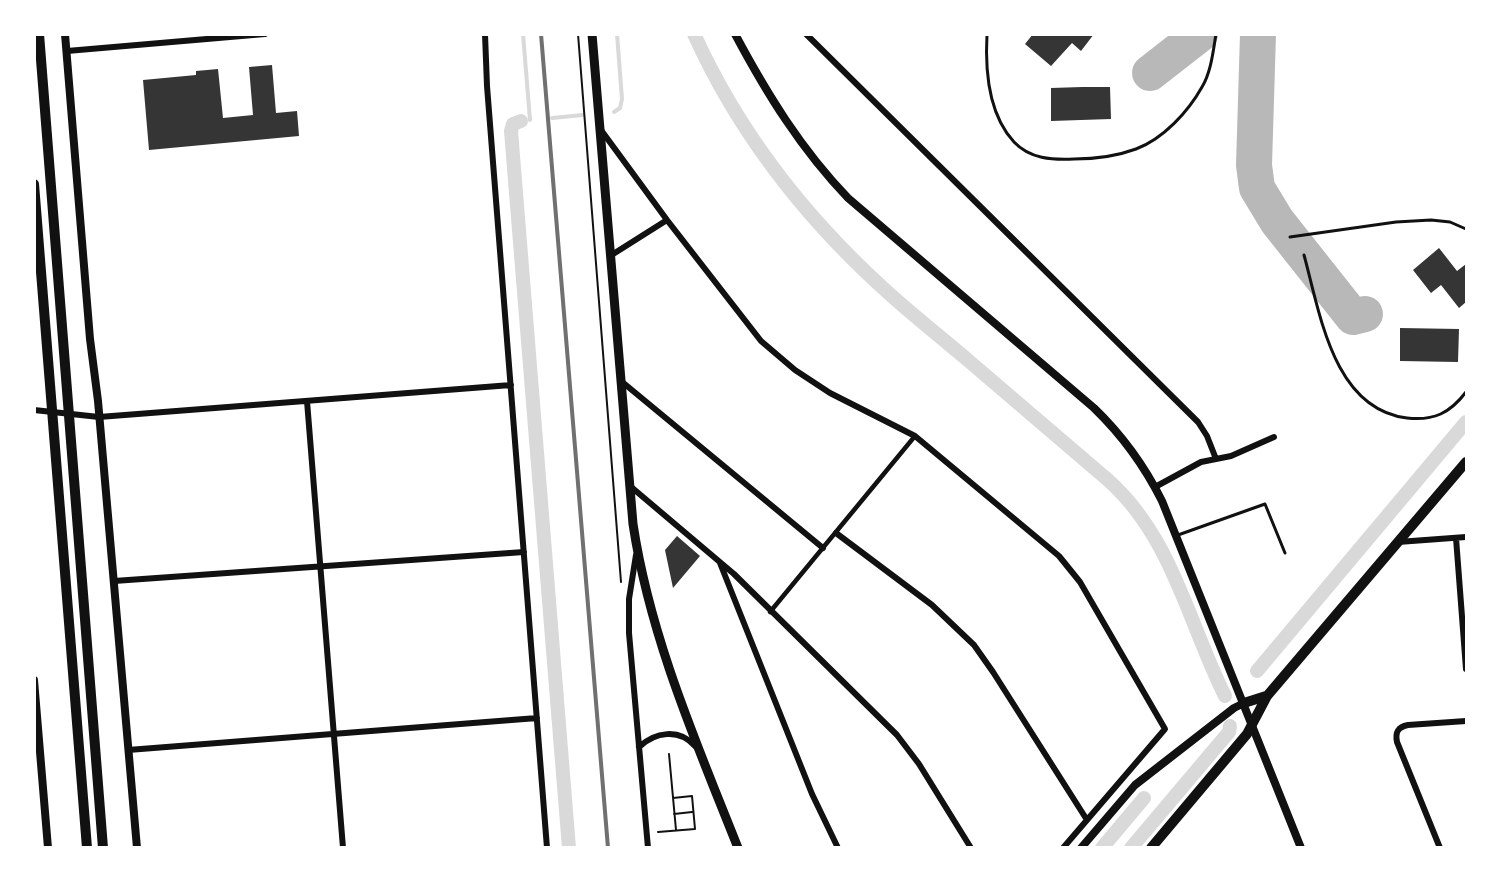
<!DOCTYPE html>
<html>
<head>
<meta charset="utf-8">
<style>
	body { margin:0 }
	#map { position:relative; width:1501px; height:882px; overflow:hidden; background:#fff; font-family:Ubuntu,sans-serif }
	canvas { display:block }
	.frame { position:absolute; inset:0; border:36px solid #fff; pointer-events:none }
</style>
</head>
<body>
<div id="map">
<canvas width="1501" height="882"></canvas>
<div class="frame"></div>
</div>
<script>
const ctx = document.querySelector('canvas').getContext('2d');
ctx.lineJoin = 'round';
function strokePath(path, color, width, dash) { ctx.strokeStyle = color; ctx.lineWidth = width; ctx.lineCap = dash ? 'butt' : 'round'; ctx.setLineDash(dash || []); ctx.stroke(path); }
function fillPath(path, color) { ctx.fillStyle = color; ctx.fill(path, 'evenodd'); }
strokePath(new Path2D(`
	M523,34L530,120
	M614,112L620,108L622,99L617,34
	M552,118L583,115
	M1216,678L1214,683L1219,694`), '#d9d9d9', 4);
strokePath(new Path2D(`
	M694,34C738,131 805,217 883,288C911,314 941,337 970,362C1016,401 1062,441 1108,480C1172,537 1188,622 1225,696
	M521,121L513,124L511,131L569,848
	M1257,671L1466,422
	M1102,848L1144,798
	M1131,848L1229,732L1230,726`), '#d9d9d9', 14);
strokePath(new Path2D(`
	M1258,34L1254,165L1257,188L1277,221L1353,317L1365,314
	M1150,73L1200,34`), '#b8b8b8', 36);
fillPath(new Path2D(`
	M1033,34H1094L1081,51L1072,43L1051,66L1025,44Z
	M272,65L276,113L297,111L299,136L149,150L143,80L196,75V71L218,69L223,118L253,115L249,67Z
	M1082,87H1110L1111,119L1051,121V88Z
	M1439,248L1457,271L1466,264V302L1459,308L1441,285L1431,293L1413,270Z
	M1400,328L1459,329L1458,362L1400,361Z
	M677,536L700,556L673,588L665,550Z`), '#353535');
strokePath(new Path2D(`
	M578,34L621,582
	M669,754L676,830
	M674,814L692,812
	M658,832L695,829L692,796L673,798`), '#111', 2);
strokePath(new Path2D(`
	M987,34C985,70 989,115 1014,142C1030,159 1052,160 1074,159C1094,159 1117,156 1136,149C1163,139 1188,112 1202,87C1211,72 1213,52 1216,34
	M1290,237L1396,222L1431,220L1450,222L1466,229
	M1304,255C1320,313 1333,409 1407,418C1434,421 1450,413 1466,392
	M1178,535L1265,504L1285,553`), '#111', 3);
strokePath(new Path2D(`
	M770,612L915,436`), '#111', 4.5);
strokePath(new Path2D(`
	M485,34L487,86L547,848
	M806,34L1198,422L1207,436L1216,459
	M67,51L265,34
	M601,130L667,220L761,341L795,370L830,393L915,436L1059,556L1080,582L1165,729L1063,848
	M610,256L667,220
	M621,381L823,548
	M307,401L343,848
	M34,410L99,417L511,385
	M630,486L734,574L897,735L919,764L971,848
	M1155,487L1201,462L1231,456L1274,437
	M836,533L932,605L974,645L993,672L1087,820
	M1456,538L1466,669
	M1398,542L1466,537
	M636,555L629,599V633L648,848
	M720,563L812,794L838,848
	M114,581L524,552
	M639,747C655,732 679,728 695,746
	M128,750L537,718
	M1440,848L1397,742C1395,732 1398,727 1408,725L1466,721`), '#111', 6);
strokePath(new Path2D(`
	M65,34L90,339L98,401L137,848
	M735,34C767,94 801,149 848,198L1094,408C1123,436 1144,465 1162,501L1301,848
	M34,680L48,848
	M1081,848L1135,785L1234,708L1244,703`), '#111', 8);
strokePath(new Path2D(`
	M592,34L633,524C650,637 696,742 738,848`), '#111', 9);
strokePath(new Path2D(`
	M1244,703L1266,696
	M1151,848L1247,734L1267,696L1466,462`), '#111', 10);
strokePath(new Path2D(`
	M39,34L103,848
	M34,184L87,848`), '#111', 10);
strokePath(new Path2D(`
	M541,34L608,848`), '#707070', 4);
</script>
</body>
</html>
